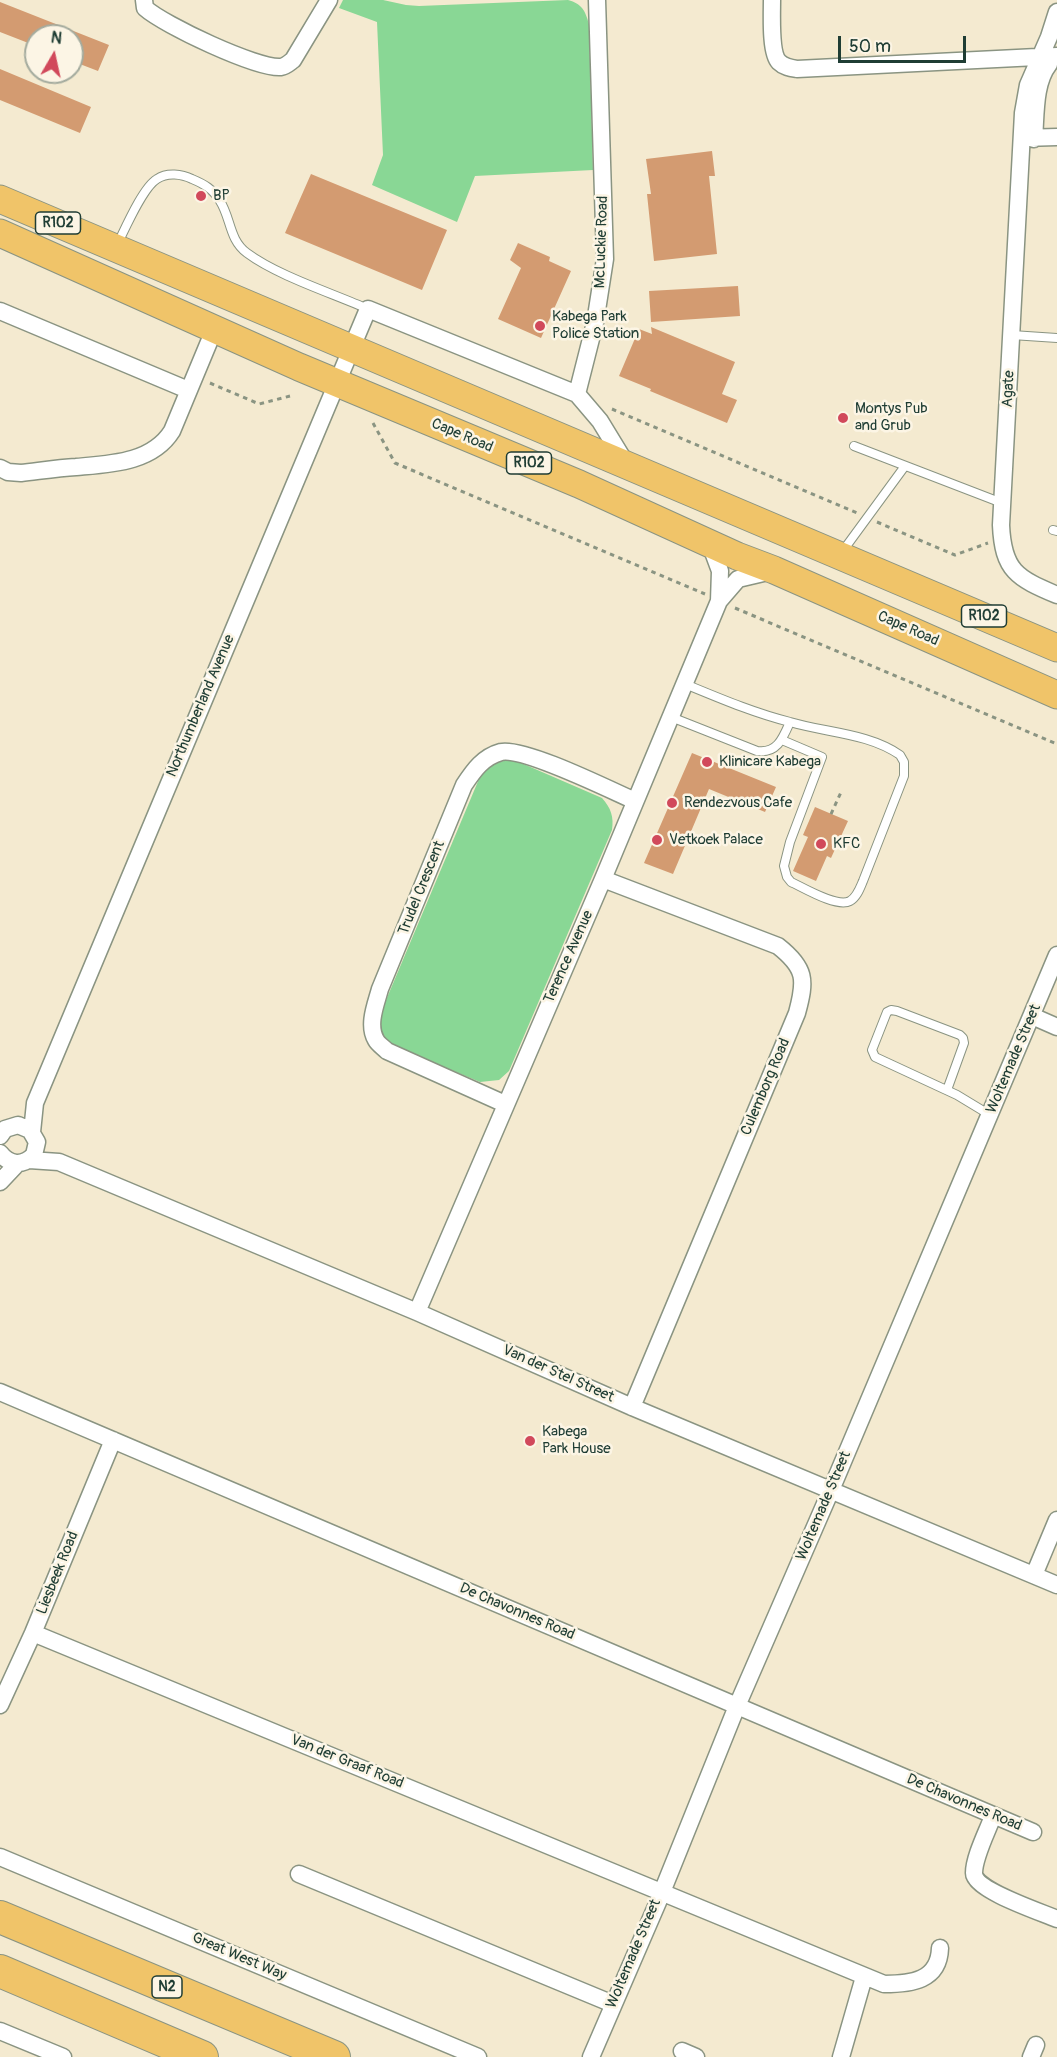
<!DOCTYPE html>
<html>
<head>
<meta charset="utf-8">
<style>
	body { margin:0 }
	#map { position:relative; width:1057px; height:2057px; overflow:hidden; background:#f4ead0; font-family:Pangolin,sans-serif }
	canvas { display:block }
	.north { position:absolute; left:24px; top:24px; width:60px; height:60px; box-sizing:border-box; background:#fcf5e5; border:2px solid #a4ab9e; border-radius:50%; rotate:9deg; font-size:16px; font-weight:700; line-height:24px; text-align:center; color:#1f3d34 }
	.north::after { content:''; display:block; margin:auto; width:21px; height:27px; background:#d1495b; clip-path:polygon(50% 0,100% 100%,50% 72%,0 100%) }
	.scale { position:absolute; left:838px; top:36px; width:128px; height:27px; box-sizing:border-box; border:3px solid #1f3d34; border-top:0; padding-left:8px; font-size:18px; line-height:21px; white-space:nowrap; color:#1f3d34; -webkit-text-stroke:4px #fcf5e5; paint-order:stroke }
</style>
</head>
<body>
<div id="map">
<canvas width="1057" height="2057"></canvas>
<div class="north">N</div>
<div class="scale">50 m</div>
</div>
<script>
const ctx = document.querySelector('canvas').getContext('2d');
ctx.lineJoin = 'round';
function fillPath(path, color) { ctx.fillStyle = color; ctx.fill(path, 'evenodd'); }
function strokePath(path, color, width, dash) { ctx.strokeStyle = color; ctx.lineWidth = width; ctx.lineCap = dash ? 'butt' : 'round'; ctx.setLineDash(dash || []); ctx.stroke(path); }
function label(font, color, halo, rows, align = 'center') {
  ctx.font = font + ' Pangolin,sans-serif'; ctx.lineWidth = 5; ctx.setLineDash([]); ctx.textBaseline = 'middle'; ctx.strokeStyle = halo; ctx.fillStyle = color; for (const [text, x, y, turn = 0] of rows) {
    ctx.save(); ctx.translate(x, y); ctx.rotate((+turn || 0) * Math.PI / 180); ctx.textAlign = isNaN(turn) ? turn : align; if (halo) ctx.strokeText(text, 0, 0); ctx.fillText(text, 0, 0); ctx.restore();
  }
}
fillPath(new Path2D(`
	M343,0H383L406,5L419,6L568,0C582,4 585,10 589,24L593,170L475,176L457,222L372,185L383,155L377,22L339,8Z
	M512,759L602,798C611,808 614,817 612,830L509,1071L499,1080L480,1082L391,1045C381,1036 379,1026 381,1012L479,779L491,764Z`), '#89d795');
fillPath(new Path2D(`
	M0,2L109,45L98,71L72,61V36H36V46L0,32Z
	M0,69L91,107L80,133L0,100Z
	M712,151L715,176H709L717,254L654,261L647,194H651L646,159Z
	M311,174L447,230L422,290L285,233Z
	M518,243L550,257L549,261L571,271L541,338L498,319L521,268L510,260Z
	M738,286L740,316L651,322L649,291Z
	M651,327L735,362L722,394L737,400L727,423L650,391L651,389L619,376L639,329L652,334Z
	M692,753L776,787L765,812L709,789L673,874L644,863Z
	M815,807L848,821L831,858L827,856L816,881L793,871L808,837L803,835Z`), '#d39b71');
const service = new Path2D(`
	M117,245C125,229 143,187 157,179C167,172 182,174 192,179C204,184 213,189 220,201C231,218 229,240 247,253C278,276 332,293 368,309
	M1012,335L1057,338
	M854,446L1002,503
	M1053,530L1057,531
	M842,552L905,466
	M685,684C719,698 754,713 790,722C827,733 868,733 900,755L904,762V776L863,881C860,888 857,897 850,901C837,908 804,888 791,882L787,877L784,866L790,842L822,757L782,740
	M671,717L757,751C777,754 783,738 790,722
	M947,1090L964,1043L963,1038L960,1035L897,1011L891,1010L887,1012L872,1050L875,1057L957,1095L990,1115`);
const minor = new Path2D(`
	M144,0L145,8C164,25 257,69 281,67C286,66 289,63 293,60L329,0
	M772,0C772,14 770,53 779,62C784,67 791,68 797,69L1057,56
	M1057,12L1049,37L1028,85L1023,113L1001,525C1003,571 1017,578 1057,595
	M1023,138L1057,137
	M1034,139C1036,115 1034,83 1049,64
	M0,311L188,390
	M577,394L595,323L605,259L597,0
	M0,468L8,472L21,473C39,471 58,468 76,467C110,464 152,463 172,431L214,330
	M710,544L720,571L719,601
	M603,879L778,946C806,968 806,980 797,1013L632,1407
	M1032,1016L1057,1027
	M505,1104L387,1051C383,1047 378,1044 376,1040C367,1025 376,1004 380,989L464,785C474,770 483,757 501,752C524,747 610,790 635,801
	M32,1132L35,1103L368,309L577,394L600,421L625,462
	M0,1136L5,1129L18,1125L30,1130L37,1142L34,1155C23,1166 10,1166 0,1153
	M29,1160L59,1162L417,1312L632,1407L1057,1585
	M0,1182L17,1164
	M417,1312L603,879L719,601L738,579L772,571
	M0,1392L1033,1832
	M1034,1575L1057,1520
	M33,1633L884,1984C911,1984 939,1981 940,1948
	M0,1705L33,1633L113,1440
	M993,1816C987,1832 974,1857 974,1873C974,1890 1041,1912 1057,1919
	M0,1857L478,2057
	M299,1874L613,2004
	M0,2031L63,2057
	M682,2051L696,2057
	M591,2057L658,1902L737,1706L831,1490L1057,955
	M841,2057L864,1977
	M1031,2057L1036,2045`);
const primary = new Path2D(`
	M0,199C352,349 705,497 1057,648
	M0,233L299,367L579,484L737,556L774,570L1057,695`);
const motorway = new Path2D(`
	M0,1917L334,2057
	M0,1971L202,2057`);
strokePath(service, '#8a9482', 10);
strokePath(minor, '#8a9482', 19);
strokePath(primary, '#8a9482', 29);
strokePath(motorway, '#8a9482', 34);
strokePath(new Path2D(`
	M210,383L259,404L290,396
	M612,409L857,513
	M373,423L395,463L705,594
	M877,522L955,555L988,543
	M735,608L1057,744
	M831,814L842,790`), '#8a9482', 3, [4.5, 4.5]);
strokePath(service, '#fff', 8);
strokePath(minor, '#fff', 16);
strokePath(primary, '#f0c469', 27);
strokePath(motorway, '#f0c469', 32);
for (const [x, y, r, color] of [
	[201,196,6,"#d1495b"],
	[540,326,6,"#d1495b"],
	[843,418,6,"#d1495b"],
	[707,762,6,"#d1495b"],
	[672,803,6,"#d1495b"],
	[657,840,6,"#d1495b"],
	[821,844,6,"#d1495b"],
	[530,1441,6,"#d1495b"]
]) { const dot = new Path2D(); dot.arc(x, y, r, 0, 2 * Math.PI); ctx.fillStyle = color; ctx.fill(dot); strokePath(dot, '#fcf5e5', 2); }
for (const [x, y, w] of [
	[58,223,45],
	[529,463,45],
	[984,616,45],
	[167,1987,30]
]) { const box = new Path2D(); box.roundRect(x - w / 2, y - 11, w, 22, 4.5); ctx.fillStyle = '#fcf5e5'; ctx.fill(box); strokePath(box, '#1f3d34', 1.5); }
label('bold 14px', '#1f3d34', null, [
	["R102",58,223],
	["R102",529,463],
	["R102",984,616],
	["N2",167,1987]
]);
label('15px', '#1f3d34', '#fcf5e5', [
	["BP",213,196],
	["Kabega Park",552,317],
	["Police Station",552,334],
	["Montys Pub",855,409],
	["and Grub",855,426],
	["Klinicare Kabega",719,762],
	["Rendezvous Cafe",684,803],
	["Vetkoek Palace",669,840],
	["KFC",833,844],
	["Kabega",542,1432],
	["Park House",542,1449]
], 'left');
label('15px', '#1f3d34', '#fcf5e5', [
	["McLuckie Road",602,242,-88],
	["Agate",1009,389,-87],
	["Cape Road",462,436,23],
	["Cape Road",908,629,24],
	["Northumberland Avenue",201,706,-67],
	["Trudel Crescent",422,888,-68],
	["Terence Avenue",569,957,-66],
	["Woltemade Street",1014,1059,-67],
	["Culemborg Road",766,1087,-67],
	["Van der Stel Street",558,1374,24],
	["Woltemade Street",824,1506,-67],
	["Liesbeek Road",58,1573,-68],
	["De Chavonnes Road",517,1612,23],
	["Van der Graaf Road",347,1762,22],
	["De Chavonnes Road",964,1803,23],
	["Woltemade Street",634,1954,-67],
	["Great West Way",239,1957,23]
]);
</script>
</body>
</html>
